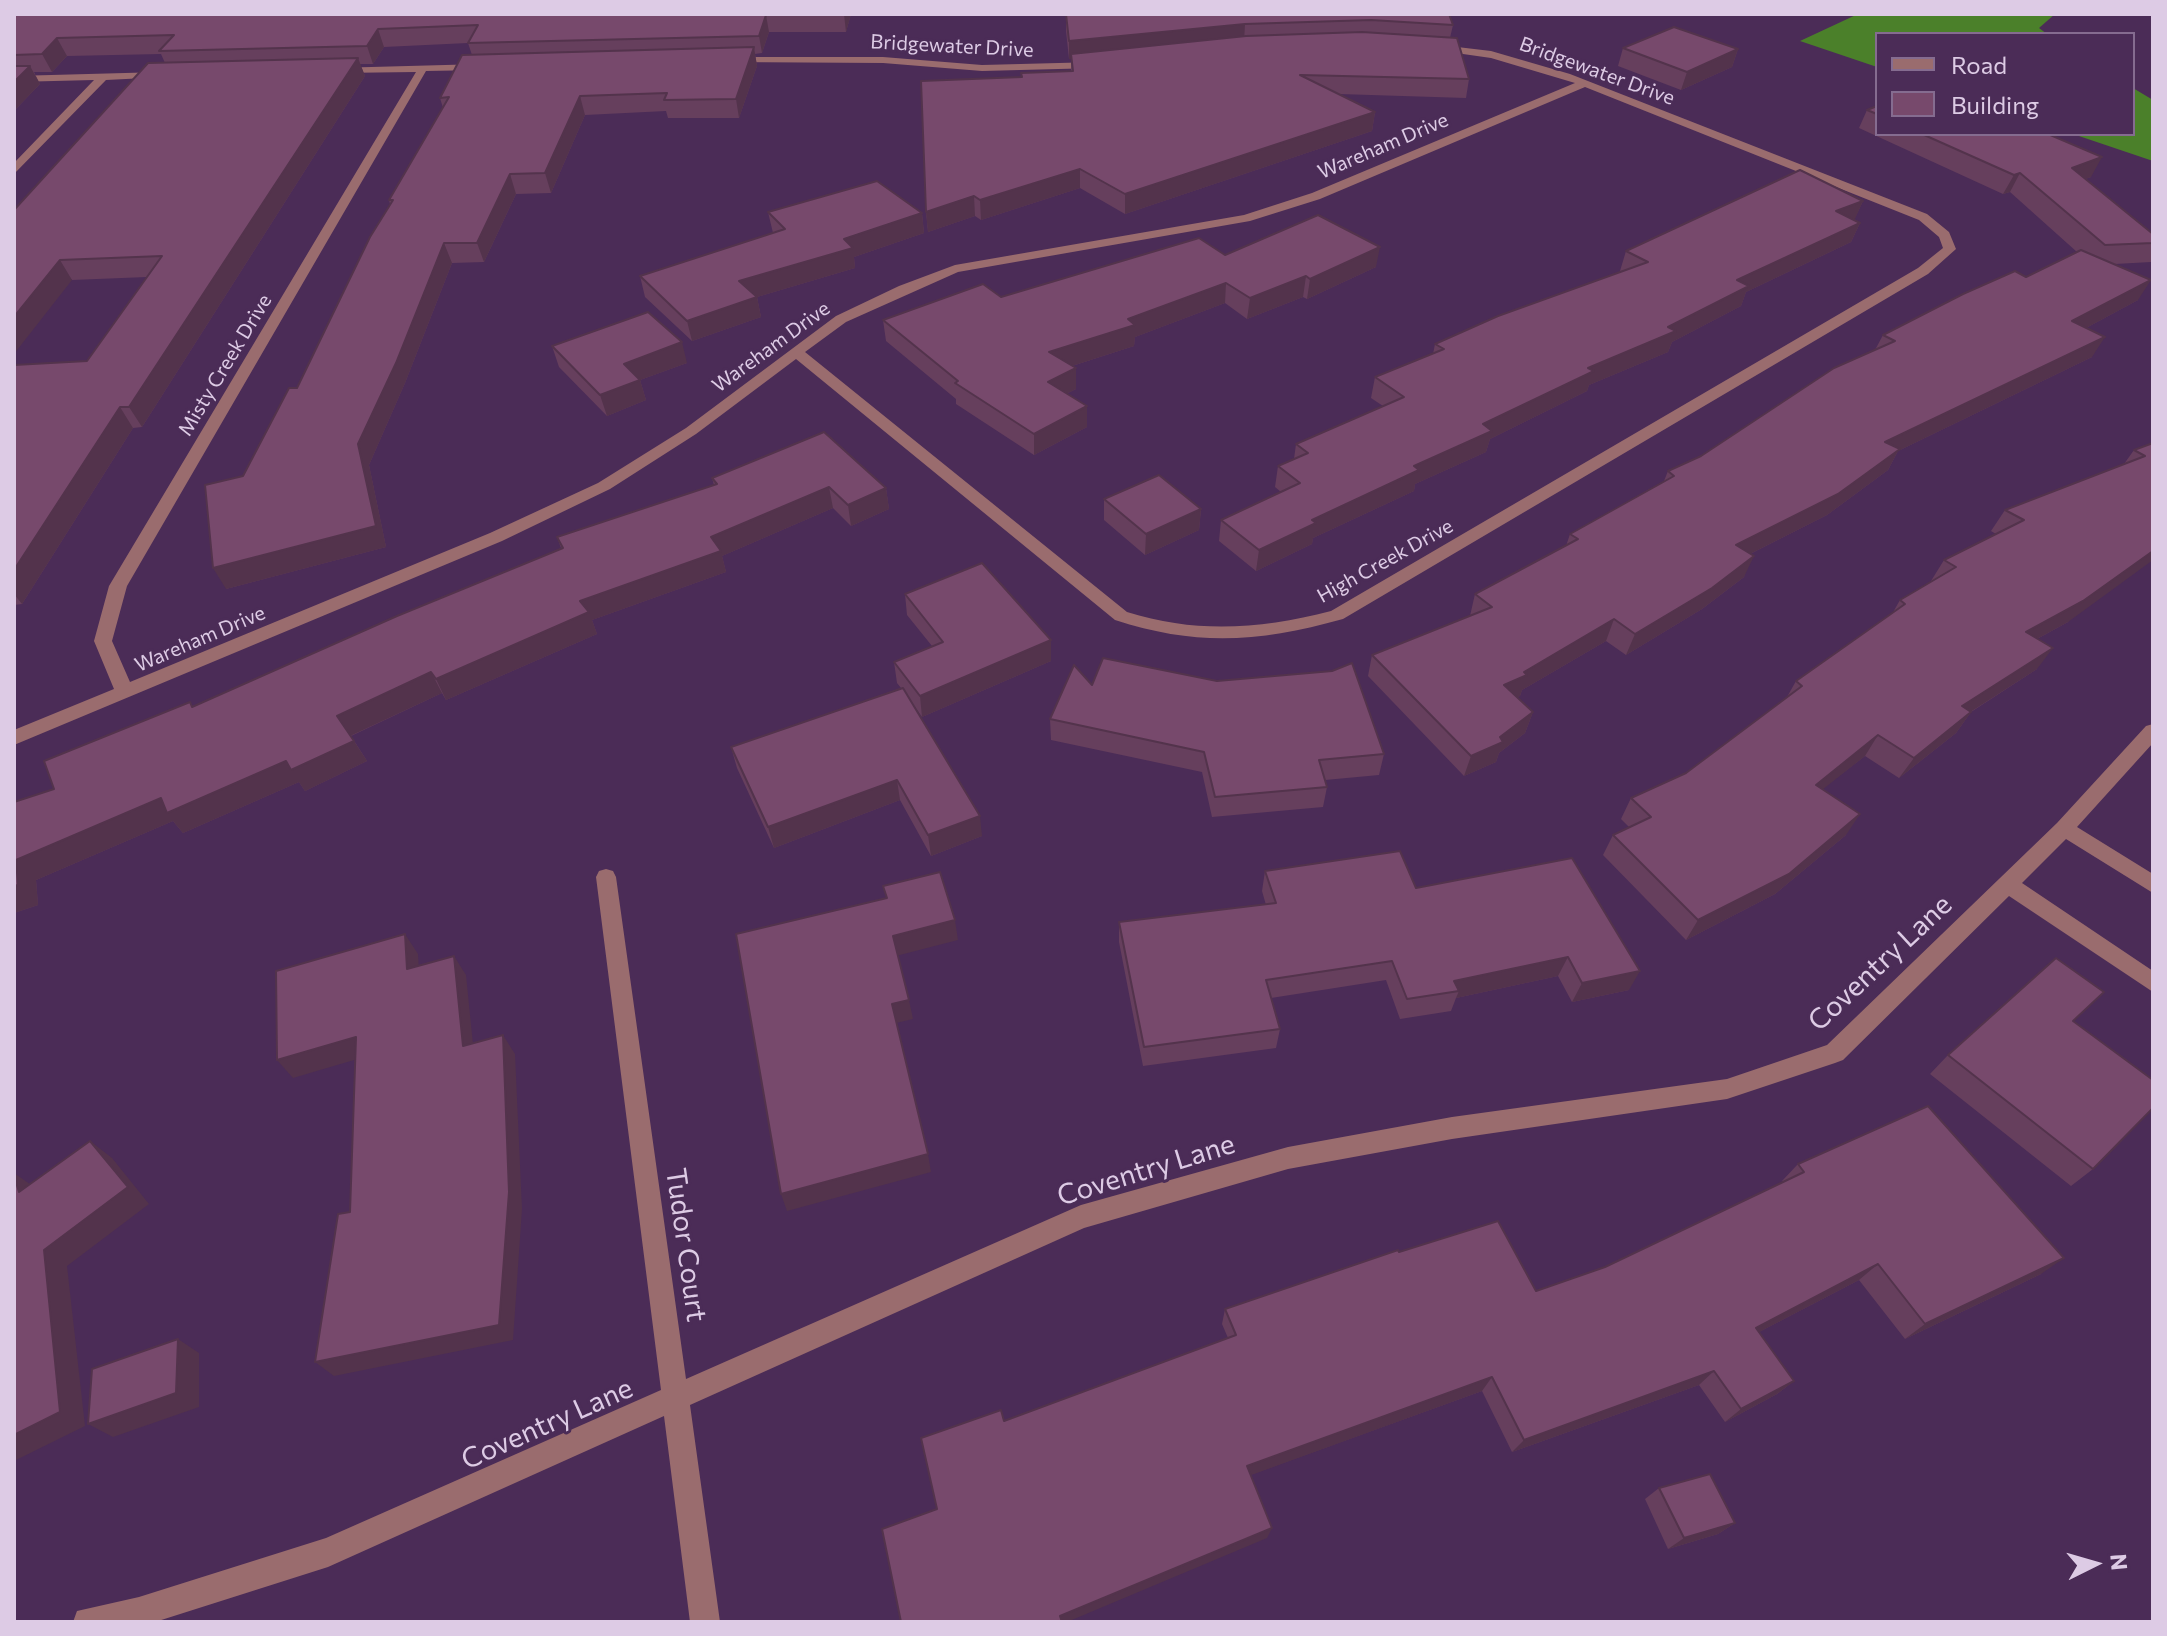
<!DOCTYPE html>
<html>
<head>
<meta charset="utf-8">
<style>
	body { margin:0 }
	#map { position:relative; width:2167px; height:1636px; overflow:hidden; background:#4b2c57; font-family:Commissioner,sans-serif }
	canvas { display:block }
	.frame { position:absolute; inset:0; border:16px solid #ddcbe5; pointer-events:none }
	.legend { position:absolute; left:1875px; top:32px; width:260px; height:104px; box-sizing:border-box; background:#4b2c57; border:2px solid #856c90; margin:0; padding:10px 14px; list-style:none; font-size:24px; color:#ddcbe5 }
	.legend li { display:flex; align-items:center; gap:16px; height:40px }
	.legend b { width:40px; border:2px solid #856c90 }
	.north { position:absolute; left:2055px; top:1524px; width:80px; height:80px; -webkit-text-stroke:6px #4b2c57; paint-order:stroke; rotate:85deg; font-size:22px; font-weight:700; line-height:32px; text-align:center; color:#ddcbe5 }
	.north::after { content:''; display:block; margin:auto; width:28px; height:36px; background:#ddcbe5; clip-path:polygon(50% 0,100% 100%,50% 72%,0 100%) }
</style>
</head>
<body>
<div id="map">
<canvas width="2167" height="1636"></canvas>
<div class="frame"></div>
<ul class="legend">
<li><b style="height:10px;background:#9a6c6e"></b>Road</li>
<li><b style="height:22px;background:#77496c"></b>Building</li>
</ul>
<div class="north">N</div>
</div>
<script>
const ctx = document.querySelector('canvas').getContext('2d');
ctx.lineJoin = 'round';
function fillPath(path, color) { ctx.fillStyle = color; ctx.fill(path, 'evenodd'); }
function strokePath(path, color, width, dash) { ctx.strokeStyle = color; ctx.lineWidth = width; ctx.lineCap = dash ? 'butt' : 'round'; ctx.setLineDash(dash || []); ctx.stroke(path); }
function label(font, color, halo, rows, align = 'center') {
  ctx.font = font + ' Commissioner,sans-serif'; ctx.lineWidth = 6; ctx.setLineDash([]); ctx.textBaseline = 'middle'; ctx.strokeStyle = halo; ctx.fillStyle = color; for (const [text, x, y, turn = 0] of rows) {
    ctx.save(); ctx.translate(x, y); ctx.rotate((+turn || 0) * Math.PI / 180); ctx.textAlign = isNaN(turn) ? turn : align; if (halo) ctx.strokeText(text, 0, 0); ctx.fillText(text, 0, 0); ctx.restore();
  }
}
fillPath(new Path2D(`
	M1858,14H2055L2039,28L2047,34H1877V67L1800,41Z
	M2133,88L2153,100V161L2073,134H2133Z`), '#4b802a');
fillPath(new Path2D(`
	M1432,44L1491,51L1570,74L1927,214L1949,232L1956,249L1928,274L1343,619C1260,642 1198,647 1115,620L796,359L696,434L610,489L502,541L14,745V730L114,689L94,641L109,586L416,72L338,73L334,72V68L482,64L487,67L482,70L426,71L127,586L112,641L130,682L490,533L598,483L686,428L836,316L899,286L955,265L1244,215L1312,193L1575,83L1491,58L1428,49V45ZM1585,87L1919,220L1939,237L1943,248L1918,268L1331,611C1261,629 1197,634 1127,612L805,352L846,322L958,272L1250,221L1320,199Z
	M730,57H883L982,65L1097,62L1102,65L1097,68L982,71L883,63L726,62V58Z
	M162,72L167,75L166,77L106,80L14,174V163L94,80L14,82V76Z
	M2153,724V743L2077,827L2153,874V893L2066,839L2022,883L2153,971V992L2009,896L1843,1060L1835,1063L1727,1099L1452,1139L1288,1169L1084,1228L690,1405L720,1622H690L664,1416L328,1567L155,1622H73L77,1611L139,1597L326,1538L661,1390L596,877L599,871L606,869L613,871L616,877L686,1379L1081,1205L1288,1147L1452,1117L1727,1079L1827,1045L2057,823L2146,726Z`), '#9a6c6e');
fillPath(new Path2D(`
	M14,14H851L846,32H769L762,53L755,54L757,66L739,118H668L666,111L585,115L551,193L516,194L484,262L452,263L405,383L369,465L386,547L226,589L243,476L297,388L390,204L389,200L443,108L440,98L472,55L468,43L384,47L373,64H360L365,76L142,427L133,428L22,604L14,605V365L87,361L147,277L72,280L14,210L165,63L161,54L67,56L52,72H34L40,84L14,111Z
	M1066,14H1449L1453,25L1450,38L1469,79L1466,98L1339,94L1375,112L1372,131L1125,214L1080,188L981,220L975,216L928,232L926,212L1021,77L1071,71V58L1069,59L1066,31Z
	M1623,48L1738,49L1732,67L1681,90L1618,66Z
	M1877,106V134H2048L2091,177L2085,179L2153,234V260L2151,262L2115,264L2138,300L2086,328L2092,357L1898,451L1888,470L1827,515L1750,554L1744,577L1702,609L1626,655L1606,641L1522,690L1520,696L1517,697L1533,712L1525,733L1499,753L1496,762L1464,776L1368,676L1372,655L1470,616L1475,594L1566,546L1570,534L1664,481L1668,471L1701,456L1875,350L1883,335L2026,277L2077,252L2010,192L2003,194L1859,128L1867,110Z
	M1863,201L1854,220L1860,223L1851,242L1746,292L1741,306L1672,342L1668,352L1589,385L1587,391L1490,439L1486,452L1415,484L1414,491L1313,538L1312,544L1256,571L1219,541L1221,520L1281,492L1275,487L1278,466L1294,459L1296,444L1383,406L1371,398L1375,377L1433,354L1435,344L1620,272V271L1626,251Z
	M768,212L922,213L924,233L854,257L855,268L757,297L761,317L692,341L645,297L640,276L773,233Z
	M1225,255L1376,267L1307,299L1303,297L1247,319L1225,303L1135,337L1134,346L1072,366L1076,389L1066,394L1087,427L1034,455L956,404V399L886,341L883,320Z
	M552,346L687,363L640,380L646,400L607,416L559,367Z
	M2153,443L2068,622L2037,639V669L1971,712L1956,733L1899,778L1865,756L1822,789L1846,835L1775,894L1686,940L1603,855L1613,835L1629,827L1621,819L1631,798L1686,773L1787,697L1796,681L1892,614L1900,600L1932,581H1931L1944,560L1996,534L1991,531L2005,510L2124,464L2134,450Z
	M712,478L886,488L889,509L851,526L833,508L722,556L726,572L592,620L597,634L446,700L442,693L351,736L367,761L305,791L299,782L183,833L173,821L36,880L38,905L14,913L54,789L193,707L561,548L557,537L714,485Z
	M1104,499L1201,509L1199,530L1145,555L1104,520Z
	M905,594L1051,661L922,717L912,703L982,836L931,856L900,800L774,848L737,768L731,747L901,688L897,683L894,662L932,646L907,615Z
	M1092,685L1384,754L1379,775L1325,780L1327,787L1323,807L1212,817L1202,772L1051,740L1050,719Z
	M1572,858L1629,990L1572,1002L1558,976L1456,998L1451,1011L1400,1019L1386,980L1271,998L1280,1029L1276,1048L1143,1066L1119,942V922L1266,905L1262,891L1265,871L1416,888Z
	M2073,1021L2093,1169L2071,1186L1930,1074L1948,1055Z
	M1798,1164L2041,1274L1905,1339L1859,1280L1759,1332L1794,1381L1777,1394L1725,1422L1699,1385L1512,1452L1482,1391L1250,1475L1267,1538L937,1509L1004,1421L1228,1338L1222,1324L1225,1309L1399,1252L1536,1291L1605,1267L1783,1182L1782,1181Z
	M1659,1488L1735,1523L1718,1534L1668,1549L1645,1499Z`), '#663f5d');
fillPath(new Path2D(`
	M844,14H851L846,32Z
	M766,15L769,32L762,53L759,36Z
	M1245,24L1244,42L1069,59V41Z
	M378,29L384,47L373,64L367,46Z
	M57,38L67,56L52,72L42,54Z
	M754,47L757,66L739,118L736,99Z
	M1738,49L1732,67L1681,90L1687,72Z
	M358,58L365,76L142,427L129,407Z
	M30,66L40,84L14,111V82Z
	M580,96L585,115L551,193L545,173Z
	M1375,112L1372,131L1125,214V194Z
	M2102,157L2091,177L2061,187L2072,168Z
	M1080,169V188L981,220L980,200Z
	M2020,173L2010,192L2003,194L2014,175Z
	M510,174L516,194L484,262L477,243Z
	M974,196L975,216L928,232L926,212Z
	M1863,201L1854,221L1836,211Z
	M922,213L924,233L854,257L855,268L757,297L761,317L692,341L687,321L739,281L844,239Z
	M1860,223L1851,242L1746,292L1741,306L1672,342L1668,352L1589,385L1587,391L1490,439L1486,452L1415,484L1414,491L1313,538L1312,544L1256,571L1259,550L1312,520L1414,466L1483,424L1588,368L1668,327L1737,280Z
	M444,243L452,263L405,383L369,465L386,547L226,589L213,568L358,444Z
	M1380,247L1376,267L1307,299L1310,279Z
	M60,260L72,280L14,354V317Z
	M1306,276L1303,297L1247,319L1250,298Z
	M2151,280L2138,300L2060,342L2072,321Z
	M1226,283L1225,303L1135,337L1134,346L1050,373L1049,352L1128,319Z
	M2105,337L2092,357L1898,451L1888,470L1827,515L1726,566L1736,545L1885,442Z
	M682,342L687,363L640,380L646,400L607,416L600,395L624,364Z
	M1076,368V389L1048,403V382Z
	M1087,406V427L1034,455V434Z
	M120,407L133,428L22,604L14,594V570Z
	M829,487L833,508L722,556L726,572L592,620L597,634L446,700L436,679L580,601L711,537Z
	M886,488L889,509L851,526L848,505Z
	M1201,509L1199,530L1145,555L1146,534Z
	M2153,551V560L2068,622L2011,653L2026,632Z
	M1754,556L1744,577L1702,609L1626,655L1635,634Z
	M1614,619L1606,641L1522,690L1520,696L1497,706L1504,685L1524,672Z
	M1051,640V661L922,717L920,696Z
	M2053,648L2037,669L1947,727L1962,706Z
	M431,672L442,693L350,736L337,716Z
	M1533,712L1525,733L1499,753L1496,762L1464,776L1471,756L1500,737Z
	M1971,712L1956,733L1899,778L1914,758Z
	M1878,735L1865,756L1803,805L1816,785Z
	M354,741L367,761L305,791L299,782L183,833L173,821L36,880L38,905L14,913V886L16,860L161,798Z
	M897,780L900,800L774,848L768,827Z
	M1860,814L1846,835L1775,894L1686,940L1698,920Z
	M980,816L982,836L931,856L928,835Z
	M955,920L958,940L896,956L893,936Z
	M405,934L418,954L420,989L407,969Z
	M454,956L466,975L475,1064L463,1046Z
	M1568,957L1558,976L1456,998L1459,991L1454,981Z
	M1640,971L1629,990L1572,1002L1582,983Z
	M909,1000L913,1019L896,1023L892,1004Z
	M503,1035L515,1054L522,1209L513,1340L334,1376L315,1362Z
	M356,1037L371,1055L293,1078L277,1060Z
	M90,1141L112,1158L149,1204L67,1266L85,1426L14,1461V1435L44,1250Z
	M928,1154L931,1172L787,1211L781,1194Z
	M14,1173L37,1189L19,1192Z
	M2064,1258L2041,1274L1905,1339L1925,1324Z
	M1878,1264L1859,1280L1740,1342L1756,1328Z
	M178,1339L199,1353V1407L113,1437L88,1424Z
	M1714,1371L1699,1385L1512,1452L1524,1440Z
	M1492,1377L1482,1391L1243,1478L1247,1466Z
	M1794,1381L1777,1394L1725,1422L1741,1409Z
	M1735,1523L1718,1534L1668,1549L1684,1538Z
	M1272,1528L1267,1538L1067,1622H1060V1616Z`), '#53334c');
const building = new Path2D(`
	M14,14H839L766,15L759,36L468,43L478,25L378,29L367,46L159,51L174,35L57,38L42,54L14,55Z
	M1066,14H1449L1453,25L1371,20L1245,24L1069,41Z
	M1674,27L1738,49L1687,72L1623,48Z
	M1362,32L1457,38L1469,79L1300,75L1375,112L1125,194L1080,169L980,200L974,196L926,212L921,81L1022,77L1021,73L1073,71L1071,54L1246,36Z
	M754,47L736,99L664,100L667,93L580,96L545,173L510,174L477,243H444L396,363L358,444L376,526L213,568L205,485L243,476L289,388H297L370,237L393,200H389L449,97L440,98L462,55Z
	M358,58L129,407H120L14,570V365L87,361L162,256L60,260L14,317V210L148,63Z
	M14,66H30L14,82Z
	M1877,106V114L1867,110Z
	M1922,134H2048L2102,157L2072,168L2153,234V243L2105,245L2020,173L2014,175Z
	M1800,170L1863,201L1836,211L1860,223L1737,280L1749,286L1668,327L1676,331L1588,368L1594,371L1483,424L1492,431L1414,466L1419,470L1312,520L1316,523L1259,550L1221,520L1300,483L1278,466L1308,453L1296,444L1404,397L1375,377L1444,349L1435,344L1498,316L1648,262L1626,251Z
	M877,181L922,213L844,239L853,248L739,281L757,297L687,321L640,276L785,229L768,212Z
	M1318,215L1380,247L1310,279L1306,276L1250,298L1226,283L1128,319L1135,325L1049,352L1076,368L1048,382L1087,406L1034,434L955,383L958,381L883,320L983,284L1001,297L1199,238L1225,255Z
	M2081,250L2151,280L2072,321L2105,337L1885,442L1900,449L1838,494L1736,545L1754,556L1712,588L1635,634L1614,619L1524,672L1527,675L1504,685L1533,712L1500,737L1503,742L1471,756L1372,655L1492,607L1475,594L1578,539L1570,534L1674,476L1668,471L1701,456L1834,368L1895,341L1883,335L1963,294L2015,271L2026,277Z
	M648,312L682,342L624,364L640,380L600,395L552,346Z
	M824,432L886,488L848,505L829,487L711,537L721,551L580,601L589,612L436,679L431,672L337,716L354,741L291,770L286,761L167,813L161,798L16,860L18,885L14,886V802L54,789L44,761L190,702L192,707L397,616L563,548L557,537L717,484L712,478Z
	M2153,443V551L2083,601L2026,632L2053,648L1962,706L1971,712L1914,758L1878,735L1816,785L1860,814L1789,874L1698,920L1613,835L1651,817L1631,798L1686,773L1802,686L1796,681L1905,604L1900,600L1956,567L1944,560L2024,520L2005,510L2145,456L2134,450Z
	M1159,475L1201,509L1146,534L1104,499Z
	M982,563L1051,640L920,696L894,662L943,642L905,594Z
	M1103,658L1217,681L1332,671L1352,663L1384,754L1319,760L1327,787L1215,797L1204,752L1050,719L1074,665L1092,685Z
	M903,688L980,816L928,835L897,780L768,827L731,747Z
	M1400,851L1416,888L1572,858L1640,971L1582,983L1568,957L1454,981L1459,991L1407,999L1392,961L1266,980L1280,1029L1144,1047L1119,922L1276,903L1265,871Z
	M940,872L955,920L893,936L909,1000L892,1004L928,1154L781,1194L736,934L887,898L883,886Z
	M405,934L407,969L454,956L463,1046L503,1035L509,1192L499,1325L315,1362L338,1214L350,1212L356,1037L277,1060L276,971Z
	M2056,958L2104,992L2073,1021L2153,1080V1108L2093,1169L1948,1055Z
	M1928,1106L2064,1258L1925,1324L1878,1264L1756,1328L1794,1381L1741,1409L1714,1371L1524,1440L1492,1377L1247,1466L1272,1528L1060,1616L1062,1622H901L882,1529L937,1509L921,1438L1001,1410L1004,1421L1236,1335L1225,1309L1398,1250L1399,1252L1498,1221L1536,1291L1605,1267L1804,1172L1798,1164Z
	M90,1141L128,1187L44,1250L60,1412L14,1435V1176L19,1192Z
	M178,1339L176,1393L88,1424L92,1369Z
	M1710,1474L1735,1523L1684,1538L1659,1488Z`);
fillPath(building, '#77496c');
strokePath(building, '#53334c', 2);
label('20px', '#ddcbe5', '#4b2c57', [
	["Bridgewater Drive",952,46,3],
	["Bridgewater Drive",1597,71,20],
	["Wareham Drive",1383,146,-23],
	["Wareham Drive",771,347,-36],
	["Misty Creek Drive",225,365,-59],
	["High Creek Drive",1385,561,-29],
	["Wareham Drive",200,639,-23]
]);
label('28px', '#ddcbe5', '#4b2c57', [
	["Coventry Lane",1880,963,-43],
	["Coventry Lane",1146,1170,-17],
	["Tudor Court",686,1245,82],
	["Coventry Lane",547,1424,-24]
]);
</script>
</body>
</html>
